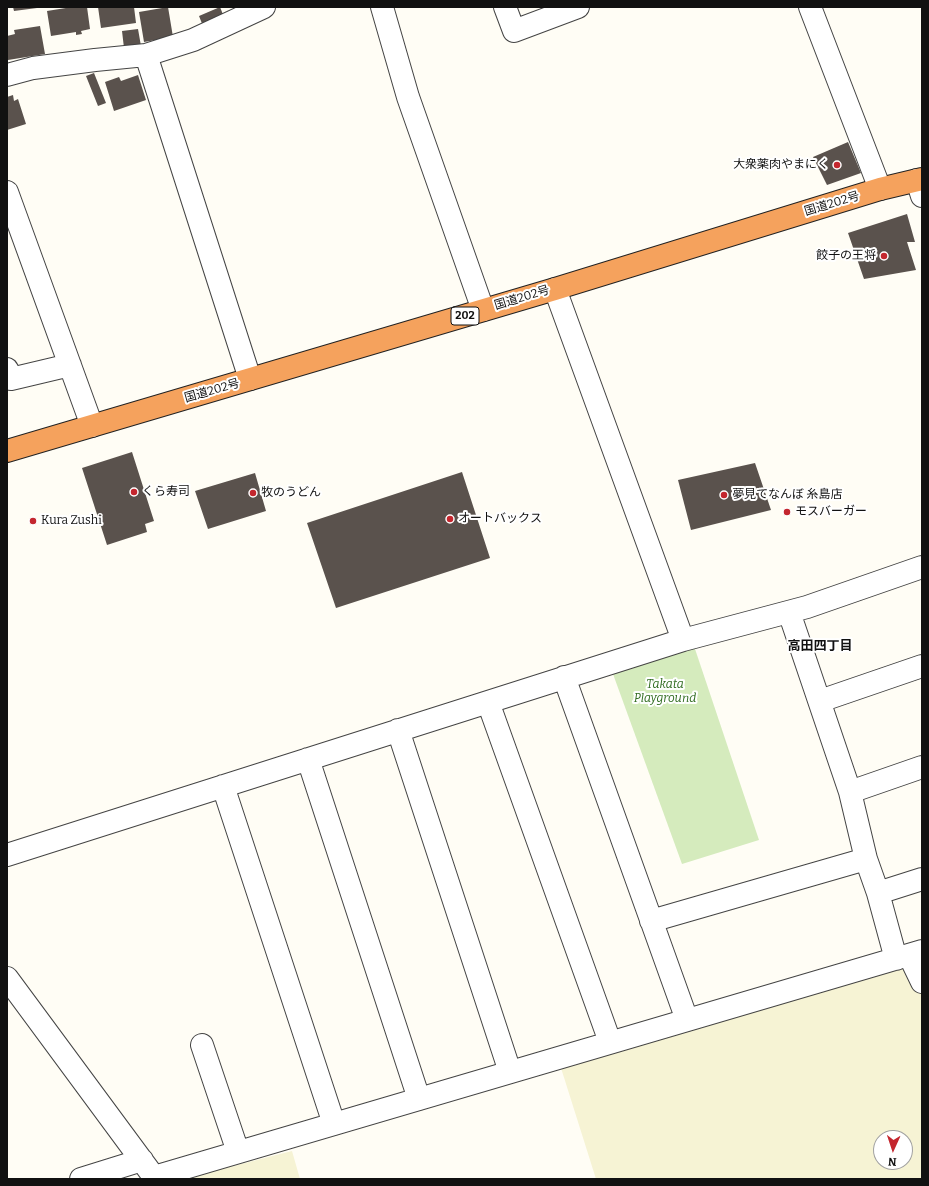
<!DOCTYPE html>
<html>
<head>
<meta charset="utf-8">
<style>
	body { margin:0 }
	#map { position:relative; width:929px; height:1186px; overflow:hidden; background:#fffdf5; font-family:Bitter,serif }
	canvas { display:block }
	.frame { position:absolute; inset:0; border:8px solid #111; pointer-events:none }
	.north { position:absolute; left:873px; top:1130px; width:40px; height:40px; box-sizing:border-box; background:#fff; border:1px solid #a0a0a0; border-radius:50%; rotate:183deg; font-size:11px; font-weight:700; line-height:16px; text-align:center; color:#111 }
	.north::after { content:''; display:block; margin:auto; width:14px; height:18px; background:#c4262e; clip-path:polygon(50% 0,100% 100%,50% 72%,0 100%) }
</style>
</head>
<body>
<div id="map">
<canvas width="929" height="1186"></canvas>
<div class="frame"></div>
<div class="north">N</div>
</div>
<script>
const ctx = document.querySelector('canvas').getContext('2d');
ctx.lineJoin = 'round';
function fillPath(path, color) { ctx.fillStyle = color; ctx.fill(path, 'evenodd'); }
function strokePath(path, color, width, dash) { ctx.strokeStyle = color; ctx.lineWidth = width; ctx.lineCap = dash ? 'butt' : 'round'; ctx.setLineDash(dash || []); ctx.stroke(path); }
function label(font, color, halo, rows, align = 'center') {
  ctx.font = font + ' Bitter,"Noto Sans JP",serif'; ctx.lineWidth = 4; ctx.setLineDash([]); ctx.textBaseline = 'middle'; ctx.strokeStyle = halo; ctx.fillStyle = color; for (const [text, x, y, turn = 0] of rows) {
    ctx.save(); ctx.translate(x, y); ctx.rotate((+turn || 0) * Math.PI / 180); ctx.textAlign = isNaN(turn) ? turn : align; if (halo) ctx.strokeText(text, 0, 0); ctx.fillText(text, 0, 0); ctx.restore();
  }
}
fillPath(new Path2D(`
	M922,963V1179H596L561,1068ZM881,1138H905V1162H881Z
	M292,1151L300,1179H182Z`), '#f6f3d4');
fillPath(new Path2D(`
	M691,637L759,840L682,864L609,663Z`), '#d5ebbd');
fillPath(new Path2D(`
	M13,7H37V8L14,11Z
	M72,7H87L90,29L81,31L82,34L76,35V32L51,36L47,11Z
	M98,7H134L136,23L101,28Z
	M168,7L173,37L144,42L139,12Z
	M220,7L224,17L203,26L199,16Z
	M40,26L45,54L8,60L7,36L15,34L14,30Z
	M138,29L141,46L124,48L122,31Z
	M94,73L106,103L98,106L86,76Z
	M138,75L146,100L114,111L105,82L119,77L121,81Z
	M13,95L14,101L18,99L26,124L7,130V97Z
	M848,142L861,173L827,185L813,157Z
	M907,214L915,242H907L916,270L864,279L848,233Z
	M132,452L154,521L145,524L147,532L107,545L82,468Z
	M755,463L771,510L691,530L678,480Z
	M462,472L490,558L336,608L307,523Z
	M255,473L266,511L208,529L195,491Z`), '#5a524d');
const minor = new Path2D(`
	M382,7L408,97L483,310
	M505,7L514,31L578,7
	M810,7L880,189
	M146,55L250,379
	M7,75L33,68L95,60L146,55L193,40L264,7
	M917,180L922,196
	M7,192L92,426
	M555,289L683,640
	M7,369L11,379L70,365
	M789,612L850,792L866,859L878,893L896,959
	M564,677L687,1020
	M820,701L922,666
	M488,702L610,1042
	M398,730L510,1072
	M308,759L419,1099
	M223,786L334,1124
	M850,792L922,767
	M7,855L683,640L807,607L922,567
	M878,893L922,879
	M651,921L866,859
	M909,955L922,982
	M7,978L154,1177L922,951
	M202,1045L238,1152
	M81,1179L142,1160`);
const highway = new Path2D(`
	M7,451L555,289L880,189L922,179`);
strokePath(minor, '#444', 24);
strokePath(highway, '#222', 24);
strokePath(minor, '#fff', 22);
strokePath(highway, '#f5a25d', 22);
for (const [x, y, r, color] of [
	[837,165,4,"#c4262e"],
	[884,256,4,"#c4262e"],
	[134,492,4,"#c4262e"],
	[253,493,4,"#c4262e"],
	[724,495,4,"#c4262e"],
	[787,512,4,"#c4262e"],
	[450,519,4,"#c4262e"],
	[33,521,4,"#c4262e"]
]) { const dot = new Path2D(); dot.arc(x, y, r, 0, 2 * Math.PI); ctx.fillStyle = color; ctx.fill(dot); strokePath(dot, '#fff', 1.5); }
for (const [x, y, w] of [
	[465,316,28]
]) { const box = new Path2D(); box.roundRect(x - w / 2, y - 9, w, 18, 3); ctx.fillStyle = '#fff'; ctx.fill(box); strokePath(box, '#111', 1); }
label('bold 11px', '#111', null, [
	["202",465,316]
]);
label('12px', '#111', '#fff', [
	["大衆薬肉やまにく",829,165,"right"],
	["餃子の王将",876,256,"right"],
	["くら寿司",142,492],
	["牧のうどん",261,493],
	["夢見てなんぼ 糸島店",732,495],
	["モスバーガー",795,512],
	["オートバックス",458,519],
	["Kura Zushi",41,521]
], 'left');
label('12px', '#111', '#fff', [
	["国道202号",832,204,-17],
	["国道202号",522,298,-17],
	["国道202号",212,391,-16]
]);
label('italic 12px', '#2f6b1f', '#fff', [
	["Takata",665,685],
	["Playground",665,699]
]);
label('bold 13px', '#111', '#fff', [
	["高田四丁目",820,646]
]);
</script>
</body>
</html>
